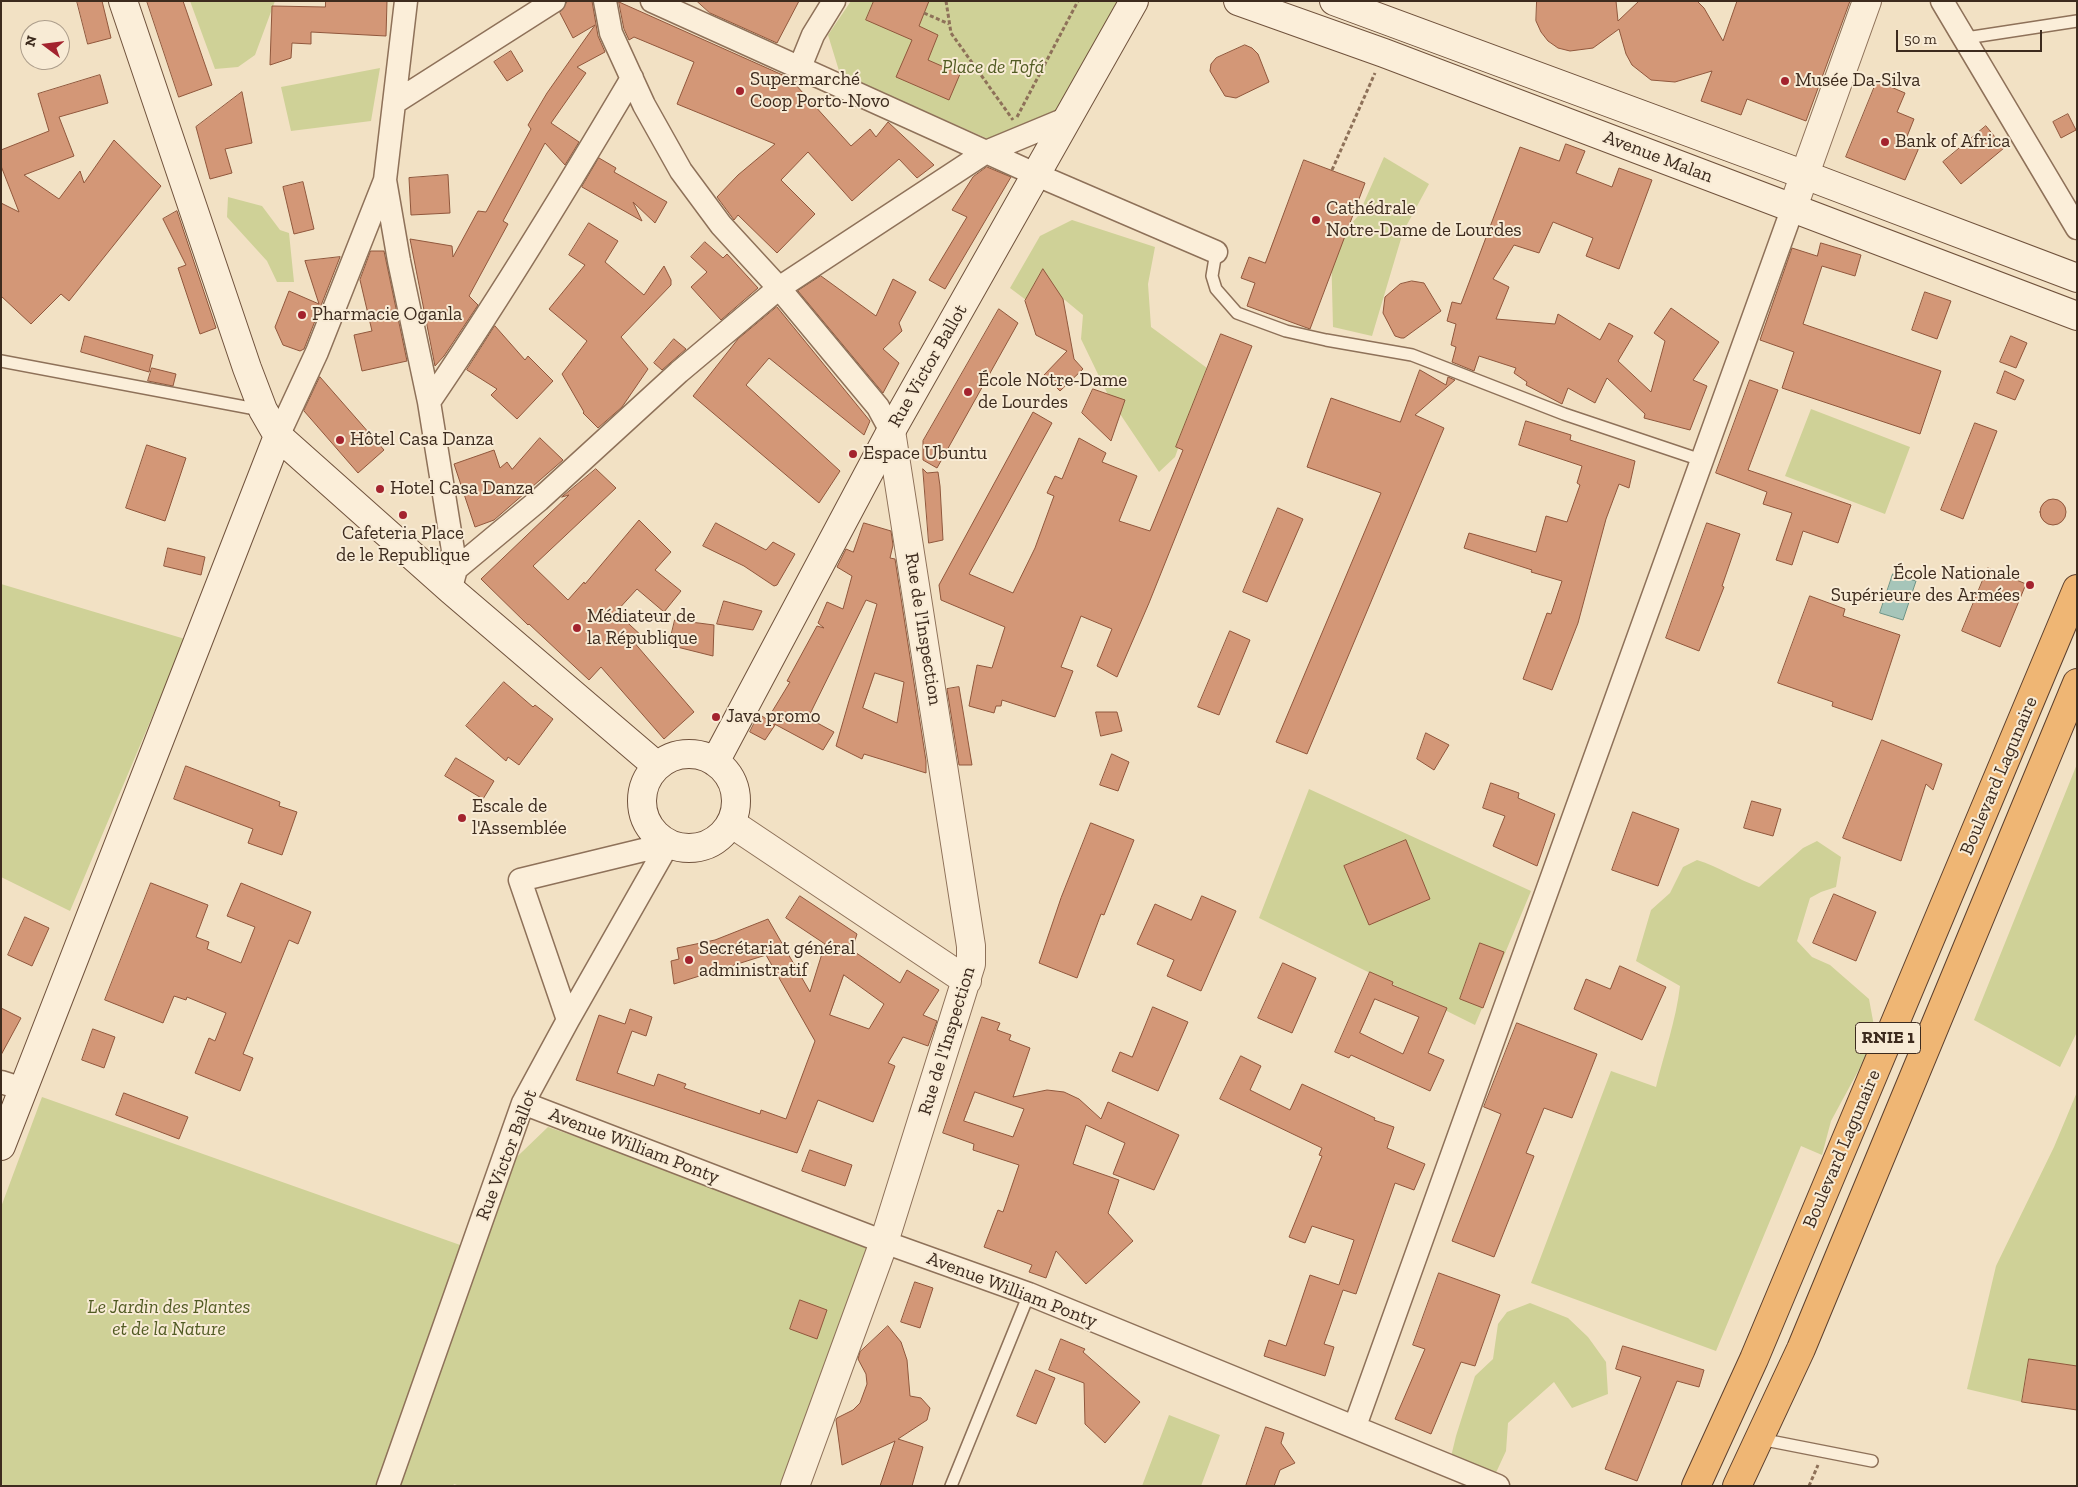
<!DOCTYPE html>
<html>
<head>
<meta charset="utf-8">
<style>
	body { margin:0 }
	#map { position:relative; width:2078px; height:1487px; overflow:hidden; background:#f2e1c4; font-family:"Zilla Slab",serif }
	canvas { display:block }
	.frame { position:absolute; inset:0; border:2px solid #3d2b1e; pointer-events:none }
	.north { position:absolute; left:20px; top:20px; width:50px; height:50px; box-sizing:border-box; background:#f8ebd5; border:1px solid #ad9e8c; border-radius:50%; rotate:285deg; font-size:14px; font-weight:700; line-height:20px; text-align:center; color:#3d2b1e }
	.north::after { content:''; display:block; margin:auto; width:18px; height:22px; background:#a3232e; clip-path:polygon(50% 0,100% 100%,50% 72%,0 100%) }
	.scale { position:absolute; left:1896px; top:30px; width:146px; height:22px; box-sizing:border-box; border:2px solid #3d2b1e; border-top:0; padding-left:6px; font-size:15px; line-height:18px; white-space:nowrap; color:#3d2b1e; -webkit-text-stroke:4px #f8ebd5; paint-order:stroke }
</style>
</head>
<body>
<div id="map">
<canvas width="2078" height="1487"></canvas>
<div class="frame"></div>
<div class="north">N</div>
<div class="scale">50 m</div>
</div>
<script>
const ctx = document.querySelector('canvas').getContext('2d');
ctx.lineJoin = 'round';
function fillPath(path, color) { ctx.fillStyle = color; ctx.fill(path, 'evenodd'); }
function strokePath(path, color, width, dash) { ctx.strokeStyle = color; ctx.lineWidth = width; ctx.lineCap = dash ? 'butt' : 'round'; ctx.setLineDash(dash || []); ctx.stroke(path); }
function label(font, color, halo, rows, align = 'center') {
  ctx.font = font + ' "Zilla Slab",serif'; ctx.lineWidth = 4; ctx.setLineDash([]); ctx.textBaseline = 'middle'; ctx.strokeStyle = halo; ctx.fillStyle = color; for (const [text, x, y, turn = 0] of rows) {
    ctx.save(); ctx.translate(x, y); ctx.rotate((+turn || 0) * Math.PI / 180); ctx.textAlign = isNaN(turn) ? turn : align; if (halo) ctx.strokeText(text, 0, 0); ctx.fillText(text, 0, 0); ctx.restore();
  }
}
fillPath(new Path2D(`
	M190,1H275L255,55L238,67L215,69Z
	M851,1H1123L1064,110L993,141L840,74L828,35Z
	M380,68L371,121L291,131L281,87Z
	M1384,157L1429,184L1403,232L1372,336L1333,327L1331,247L1358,216Z
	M228,197L262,206L280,230L289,233L294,282H277L267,261L227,217Z
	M1072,220L1155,247L1148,284L1151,327L1207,368L1175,457L1159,472L1110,399L1081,339L1083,315L1048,286L1034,306L1010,288L1040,236Z
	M1811,409L1910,447L1885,514L1785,476Z
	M1,584L185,639L70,911L1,877Z
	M2077,764V1032L2060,1067L1974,1020Z
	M1309,789L1531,891L1475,1025L1259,918Z
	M1817,841L1841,857L1836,887L1821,892L1810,898L1797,941L1812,957L1830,965L1869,999L1874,1026L1869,1051L1831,1121L1822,1155L1801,1146L1716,1351L1531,1283L1611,1071L1656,1087C1664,1053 1676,1021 1680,986L1636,961L1651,910L1670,893L1683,867L1697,860C1719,867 1737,879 1759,887L1803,848Z
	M2077,1092V1366L2029,1360L2022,1402L1967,1389L1996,1266L2054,1147Z
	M42,1097L463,1246L377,1486H7L1,1484V1207Z
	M548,1127L884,1242L795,1486H460L454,1484L453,1486H388L498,1175Z
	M1530,1303L1568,1318L1588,1337L1606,1362L1608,1394L1572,1408L1554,1382L1508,1423L1506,1451L1494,1477L1449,1465L1456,1436L1475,1376L1493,1359L1498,1324L1507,1312Z
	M1169,1415L1220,1435L1201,1486H1142Z`), '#cfd197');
const water = new Path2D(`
	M1893,574L1916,581L1903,620L1880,613Z`);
fillPath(water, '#a6c5b9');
strokePath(water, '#6c9487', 1);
const building = new Path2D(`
	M77,1H102L111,38L88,44Z
	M147,1H183L212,85L179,97Z
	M326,1H387L386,36L311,32V44L292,43L291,58L270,65L272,6L325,7Z
	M568,1H592L598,36L605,52L577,67L586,73L551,123L579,142L565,165L545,143L503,221L508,224L469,296L478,305L444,356L435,366L410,239L452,246L453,257L478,211L486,212L531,129L528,125L547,93L595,25L573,38L560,13Z
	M697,1H799L777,43L710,13Z
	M874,1H929L919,26L938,35L928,60L960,74L949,100L896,77L912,40L866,20Z
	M1537,1H1616L1618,21L1639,1H1697L1704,8L1723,41L1737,1H1850L1806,121L1747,99L1741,115L1701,101L1712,71L1675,82L1651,80L1632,65L1626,54L1619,29L1593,48L1570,51L1558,48L1548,41L1541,32L1536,21Z
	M619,2L796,81L795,84L851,146L870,129L876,137L888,122L934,165L917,178L899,159L852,201L808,152L781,180L815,214L777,253L738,215L734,220L717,197L738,175L775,144L677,104L694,62L634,37L629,40L624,29Z
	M1245,45L1252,48L1258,54L1269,82L1236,98L1225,96L1210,71L1211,64L1216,58Z
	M511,51L523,71L507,81L494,62Z
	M100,75L108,103L59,117L74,156L24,175L59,199L80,171L84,183L114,140L161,186L69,301L61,294L31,324L1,296V203L19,212L1,166V150L49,131L38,94Z
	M1877,81L1905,93L1897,112L1914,119L1906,139L1918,144V150L1905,180L1846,157Z
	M242,92L252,143L225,149L232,173L210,179L196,127Z
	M2068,114L2076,130L2061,138L2053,122Z
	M1986,126L2004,148L1961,184L1943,162Z
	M1566,144L1585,151L1576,173L1612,187L1619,168L1652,180L1619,269L1586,256L1593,238L1553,222L1539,253L1514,245L1493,279L1509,287L1496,319L1555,324L1558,314L1600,340L1609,323L1633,336L1618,361L1651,392L1665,341L1654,333L1671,308L1719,342L1693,380L1707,386L1690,430L1644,418L1645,414L1607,378L1595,403L1568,388L1562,404L1526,385L1527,382L1514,373L1516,368L1479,356L1474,371L1452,362L1456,347L1451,345L1456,324L1447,321L1452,302L1461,304L1520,147L1559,161Z
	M599,158L616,168L614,172L667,202L655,223L633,202L642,221L582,187Z
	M1304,160L1365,183L1310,329L1247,306L1255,283L1241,278L1249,257L1265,263Z
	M987,167L1011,177L945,289L929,280L967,217L952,210L973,177Z
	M448,175L450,213L411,215L409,178Z
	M303,182L314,229L294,234L283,187Z
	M177,211L216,328L200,334L178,268L186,265L163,219Z
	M589,223L618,241L605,262L644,295L664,266L671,280V285L621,337L648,369L622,407L598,428L583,413L584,412L562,374L587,341L549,309L585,265L569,255Z
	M705,242L723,258L727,254L758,288L721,320L691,287L707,272L691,257Z
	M1821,243L1861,255L1855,276L1822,266L1803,324L1941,371L1920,434L1782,388L1794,352L1760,340L1792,248L1817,256Z
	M371,251H384L407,361L362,371L354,335L372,331L360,280Z
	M340,257L304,349L300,351L283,345L275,327L289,291L319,304L305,261Z
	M1043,269L1063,299L1074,359L1083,369L1060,391L1044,375L1067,351L1036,335L1025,301Z
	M821,276L876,316L893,279L916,292L899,323L902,331L883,349L899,363L883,393L798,291Z
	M1412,281L1424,283L1441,311L1404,338H1401L1395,336L1383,313L1385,297L1400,284Z
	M1925,292L1951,301L1937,339L1912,330Z
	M777,307L870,421L864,435L769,358L746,385L840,471L819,503L693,396L738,339Z
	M999,309L1018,323L937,468L923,460V441Z
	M495,326L525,360L528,356L553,381L517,419L491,395L497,389L467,370Z
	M1221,334L1252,346L1149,603L1117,677L1097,666L1112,629L1081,616L1061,667L1073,671L1055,717L1002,700L1001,706H996L994,713L969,706L977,665L992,668L1005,627L941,600L939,585L1033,412L1052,423L969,574L1013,593L1035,548L1054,496L1047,493L1055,476L1062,479L1079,438L1106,453L1102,462L1137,476L1119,521L1150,531L1183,450L1176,447Z
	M85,336L153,355L149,372L81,352Z
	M2011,336L2027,343L2016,368L2000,362Z
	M674,339L686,349L662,370L654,363Z
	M152,368L176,374L173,386L148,381Z
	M1420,370L1446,385L1448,377L1455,380L1415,415L1444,428L1307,754L1276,742L1381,493L1307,467L1331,398L1400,422Z
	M2005,371L2024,380L2015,400L1997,393Z
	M320,377L384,450L358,473L304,411Z
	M1750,380L1778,390L1748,470L1851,505L1838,543L1803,531L1792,565L1776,560L1792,513L1763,504L1767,492L1716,473Z
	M1093,389L1125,400L1111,441L1082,413Z
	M1526,421L1571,435L1570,440L1635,461L1629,488L1619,484L1606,519L1578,623L1552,690L1523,679L1547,613L1551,614L1562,581L1531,572L1532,570L1464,548L1469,533L1536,552L1546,516L1567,522L1580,485L1577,483L1582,466L1519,445Z
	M1975,423L1997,431L1963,519L1941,510Z
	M540,438L563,460L494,520L475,527L454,464L494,450L500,468L507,462L512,469Z
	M147,445L186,458L165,521L126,508Z
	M596,469L616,488L533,566L568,600L584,582L585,584L639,520L671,552L655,570L681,591L664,612L637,589L616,612L644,638L626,633L694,712L664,739L601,667L589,680L529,624L528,625L481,579L569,495L562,497Z
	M923,469L927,473L938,472L940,486L943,540L929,543Z
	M2040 512a13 13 0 1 1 26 0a13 13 0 1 1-26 0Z
	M1278,508L1303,519L1267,602L1243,592Z
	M716,523L766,550L773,542L795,554L777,585L774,586L744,566L703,546Z
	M864,523L891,531L893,545L890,558L895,559L926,761V773L864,754L862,759L836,746L877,604L866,600L808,718L834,732L823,750L767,720L790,682L787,681L817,626L824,628L818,623L827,602L843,609L852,576L837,567L846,549L853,552ZM875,673L904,682L897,723L863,708Z
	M1707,523L1740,534L1722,586L1724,587L1699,651L1666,638Z
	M168,548L205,557L201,575L164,566Z
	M1988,568L2026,584L2000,647L1962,631Z
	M1810,596L1845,609L1843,616L1900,635L1872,720L1832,706L1833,702L1778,683Z
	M724,601L762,611L753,630L717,624Z
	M675,620L714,625L713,656L669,645Z
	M1230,631L1250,640L1219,715L1198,707Z
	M504,682L533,707L535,705L553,719L519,765L508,757L506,761L466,726Z
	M959,687L972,765H959L947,689Z
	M1096,712H1117L1122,731L1101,736Z
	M759,714L775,725L765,740L750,732Z
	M1426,733L1449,745L1434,770L1417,759Z
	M1882,740L1942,764L1933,790L1926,784L1901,861L1843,838Z
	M1112,754L1129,762L1118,791L1100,785Z
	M456,758L494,781L483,799L445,776Z
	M186,766L280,802L279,806L297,812L282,855L248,843L253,829L174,799Z
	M1491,783L1519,793L1518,798L1555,814L1537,866L1493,846L1505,816L1483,808Z
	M1752,801L1781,809L1773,836L1744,828Z
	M1633,812L1679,829L1658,886L1612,870Z
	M1091,823L1134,840L1104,915L1101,914L1077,978L1039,963L1061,898Z
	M1406,840L1430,899L1369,925L1344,866Z
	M151,883L208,905L196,937L209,942L207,949L241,963L255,927L227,916L241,883L311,912L298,944L289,940L243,1054L253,1058L240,1091L195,1073L209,1038L215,1041L226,1013L187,997L186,1000L174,996L163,1023L105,1000Z
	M1834,894L1876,912L1856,961L1813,943Z
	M800,896L857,934L852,950L900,983L907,970L939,990L923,1015L937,1021L928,1046L903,1037L888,1063L895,1066L873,1122L818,1100L797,1153L576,1080L599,1015L625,1024L630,1009L652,1017L646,1036L632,1031L617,1073L654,1086L658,1074L686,1084L684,1088L760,1114L761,1110L786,1119L815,1041L766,955L674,984L671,961L679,959L677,948L715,940L768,919L810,992L825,944L786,918ZM844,975L884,1004L869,1029L830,1015Z
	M1202,896L1236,911L1201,991L1167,976L1174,960L1137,944L1155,904L1191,920Z
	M25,917L49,928L32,966L8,955Z
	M1480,943L1504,952L1483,1008L1460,999Z
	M1283,963L1316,978L1292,1033L1258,1018Z
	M1620,966L1666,987L1642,1040L1574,1009L1586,979L1610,989Z
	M1370,972L1393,982L1392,985L1447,1008L1428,1053L1444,1060L1430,1091L1351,1055L1349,1058L1335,1052ZM1375,999L1419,1017L1403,1054L1360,1033Z
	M1153,1007L1188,1022L1158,1091L1112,1071L1120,1052L1132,1057Z
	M1,1008L21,1018L1,1055Z
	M982,1017L1000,1023L997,1030L1011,1035L1009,1040L1030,1048L1013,1097L1047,1090L1064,1092L1079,1099L1101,1119L1108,1102L1179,1135L1154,1190L1113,1174L1125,1143L1086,1125L1073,1164L1119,1180L1108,1213L1133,1241L1086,1284L1056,1251L1046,1278L1029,1272L1032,1265L984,1247L998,1210L1003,1212L1019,1165L973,1150L974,1144L943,1133ZM975,1092L1024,1109L1013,1137L964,1121Z
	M1517,1023L1597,1054L1572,1118L1544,1108L1526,1153L1534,1156L1494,1257L1452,1241L1501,1114L1484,1107Z
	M93,1029L115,1037L104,1068L82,1060Z
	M1241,1056L1261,1066L1250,1090L1290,1110L1302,1084L1375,1118L1374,1120L1394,1127L1387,1148L1425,1164L1414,1190L1395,1183L1356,1294L1343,1290L1324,1344L1334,1347L1325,1376L1264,1356L1269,1340L1286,1346L1310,1275L1339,1285L1354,1240L1312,1226L1305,1243L1289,1237L1322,1156L1319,1155L1322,1148L1220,1099Z
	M124,1093L188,1117L179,1139L116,1115Z
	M810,1150L852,1165L845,1186L802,1171Z
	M1439,1273L1500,1295L1475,1366L1461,1362L1431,1434L1395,1419L1425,1349L1413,1345Z
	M915,1282L933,1288L920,1328L901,1322Z
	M800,1300L827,1310L817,1339L790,1329Z
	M888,1326L901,1342L907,1360L910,1396L921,1398L930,1408L927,1420L898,1439L923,1447L912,1486H880L895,1441L842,1465L836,1420L837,1418L853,1410L860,1403L867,1384L866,1374L858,1359L860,1352Z
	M1061,1339L1085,1349L1083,1352L1140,1402L1105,1443L1085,1424L1084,1383L1049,1370Z
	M1623,1346L1704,1370L1699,1387L1677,1381L1637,1481L1605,1469L1641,1377L1616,1369Z
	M2029,1359L2077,1366V1410L2022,1402Z
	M1036,1370L1055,1378L1036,1424L1017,1416Z
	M1266,1427L1284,1433L1281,1443L1295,1463L1280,1470L1274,1486H1246Z`);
fillPath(building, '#d39777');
strokePath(building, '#90573c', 1);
const service = new Path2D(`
	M1966,38L2077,21
	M1216,252L1212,276L1216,289L1237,313L1286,331L1326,340L1412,355L1564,414L1704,461
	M1,361L261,410
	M1760,1439L1872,1461
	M951,1486L1029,1294`);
const minor = new Path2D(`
	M605,1L611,33L644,105L681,171L721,225L779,288L878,407L891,431
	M652,1L1037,175L1216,252
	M1942,1L2077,228
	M800,67L813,35L834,1
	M394,103L554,1
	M385,180L399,261L429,402L456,569L453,580
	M429,402C501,297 567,188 632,78
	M278,436L317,352L385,180L406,1
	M456,569L539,500L679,372L779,288L986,152L1068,118
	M568,1020L520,880L668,844
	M1,1082L23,1089
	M523,1103L884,1242L1029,1294L1498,1486
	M1355,1426C1499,1020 1649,616 1792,210
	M388,1486L523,1103L568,1020L668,844`);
const tertiary = new Path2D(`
	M1792,210L1867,1
	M731,823L967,981
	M795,1486L884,1242L971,964V946L891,431`);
const secondary = new Path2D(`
	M123,1L247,368L263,410L278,436L451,590L657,766
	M1238,1L1384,53L2077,316
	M1334,1L1805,175L2077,278
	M642 801a47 47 0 1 1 94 0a47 47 0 1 1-94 0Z
	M715,762L891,431L1134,1
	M1,1146L278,436`);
const trunk = new Path2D(`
	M1696,1486L1754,1359L2077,589
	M1737,1486L1801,1349L2077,683`);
strokePath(service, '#8e7159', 14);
strokePath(minor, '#8e7159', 25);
strokePath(tertiary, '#8e7159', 30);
strokePath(secondary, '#70523c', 30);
strokePath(trunk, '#5c3f2d', 30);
strokePath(new Path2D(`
	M946,1L951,33L1013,120
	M924,13L949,24
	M1017,117L1078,1
	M1332,170L1375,73
	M1809,1486L1818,1465`), '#8e7159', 3, [4, 2.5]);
strokePath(service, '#fbeed9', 11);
strokePath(minor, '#fbeed9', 22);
strokePath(tertiary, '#fbeed9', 28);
strokePath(secondary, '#fbeed9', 28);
strokePath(trunk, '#efb674', 28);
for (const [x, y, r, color] of [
	[1785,81,5,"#a3232e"],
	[740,91,5,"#a3232e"],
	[1885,142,5,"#a3232e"],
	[1316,220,5,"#a3232e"],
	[302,315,5,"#a3232e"],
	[968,392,5,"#a3232e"],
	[340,440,5,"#a3232e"],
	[853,454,5,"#a3232e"],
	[380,489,5,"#a3232e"],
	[403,515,5,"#a3232e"],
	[2030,585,5,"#a3232e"],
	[577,628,5,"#a3232e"],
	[716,717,5,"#a3232e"],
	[462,818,5,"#a3232e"],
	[689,960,5,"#a3232e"]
]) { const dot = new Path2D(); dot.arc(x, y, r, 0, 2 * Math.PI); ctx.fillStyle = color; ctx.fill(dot); strokePath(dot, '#f8ebd5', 2); }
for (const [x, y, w] of [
	[1888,1038,65]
]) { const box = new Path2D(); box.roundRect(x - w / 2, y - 15.5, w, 31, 4); ctx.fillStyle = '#f8ebd5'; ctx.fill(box); strokePath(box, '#3d2b1e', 1); }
label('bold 18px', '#3d2b1e', null, [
	["RNIE 1",1888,1038]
]);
label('italic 19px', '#515b23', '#f8ebd5', [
	["Place de Tofá",993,68],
	["Le Jardin des Plantes",169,1308],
	["et de la Nature",169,1330]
]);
label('19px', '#3d2b1e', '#f8ebd5', [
	["Supermarché",750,80],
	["Coop Porto-Novo",750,102],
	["Musée Da-Silva",1795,81],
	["Bank of Africa",1895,142],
	["Cathédrale",1326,209],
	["Notre-Dame de Lourdes",1326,231],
	["Pharmacie Oganla",312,315],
	["École Notre-Dame",978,381],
	["de Lourdes",978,403],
	["Hôtel Casa Danza",350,440],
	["Espace Ubuntu",863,454],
	["Hotel Casa Danza",390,489],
	["Cafeteria Place",403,534,"center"],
	["de le Republique",403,556,"center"],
	["École Nationale",2020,574,"right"],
	["Supérieure des Armées",2020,596,"right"],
	["Médiateur de",587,617],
	["la République",587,639],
	["Java promo",726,717],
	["Escale de",472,807],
	["l'Assemblée",472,829],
	["Secrétariat général",699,949],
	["administratif",699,971]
], 'left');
label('19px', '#3d2b1e', '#f8ebd5', [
	["Avenue Malan",1658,157,21],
	["Rue Victor Ballot",928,366,-60],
	["Rue de l'Inspection",923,629,81],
	["Boulevard Lagunaire",1999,776,-67],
	["Rue de l'Inspection",947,1041,-73],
	["Avenue William Ponty",634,1146,21],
	["Boulevard Lagunaire",1842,1149,-67],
	["Rue Victor Ballot",507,1155,-69],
	["Avenue William Ponty",1012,1290,21]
]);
</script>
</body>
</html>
